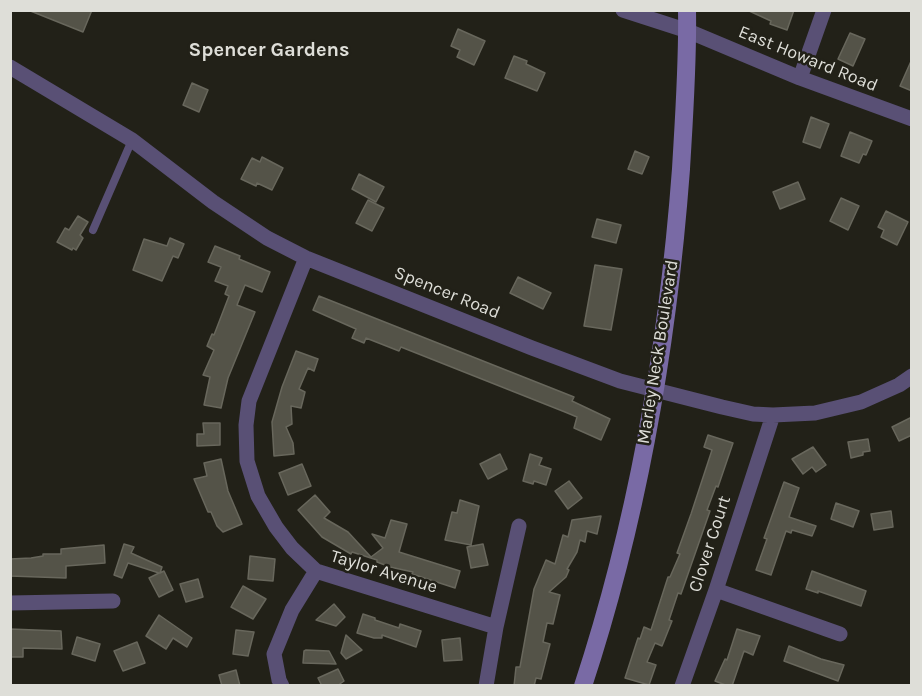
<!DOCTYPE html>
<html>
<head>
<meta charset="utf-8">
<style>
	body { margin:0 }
	#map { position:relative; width:922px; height:696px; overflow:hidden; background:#222118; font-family:Karla,sans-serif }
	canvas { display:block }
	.frame { position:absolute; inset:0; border:12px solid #deded8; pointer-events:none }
</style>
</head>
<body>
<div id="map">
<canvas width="922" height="696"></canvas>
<div class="frame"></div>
</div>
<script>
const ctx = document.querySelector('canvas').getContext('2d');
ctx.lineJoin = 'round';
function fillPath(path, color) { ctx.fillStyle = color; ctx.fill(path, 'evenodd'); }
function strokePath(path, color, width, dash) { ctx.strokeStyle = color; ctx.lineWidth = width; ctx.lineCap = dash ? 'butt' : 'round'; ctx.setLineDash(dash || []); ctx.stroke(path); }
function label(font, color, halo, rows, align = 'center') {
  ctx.font = font + ' Karla,sans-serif'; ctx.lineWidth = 5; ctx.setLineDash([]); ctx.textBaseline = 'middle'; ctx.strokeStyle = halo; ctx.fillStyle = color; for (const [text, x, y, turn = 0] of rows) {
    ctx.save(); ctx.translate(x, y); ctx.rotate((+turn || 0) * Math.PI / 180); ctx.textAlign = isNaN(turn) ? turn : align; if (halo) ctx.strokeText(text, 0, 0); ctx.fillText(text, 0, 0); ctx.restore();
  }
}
const building = new Path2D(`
	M28,10H92L83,32Z
	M747,10H794L787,30L770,24L771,21Z
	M458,29L485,41L474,65L457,57L460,50L451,46Z
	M850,33L865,39L853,66L838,59Z
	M514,56L527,61L526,64L545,73L537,91L505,78Z
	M912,59V91L900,86Z
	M192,83L208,90L199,112L183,105Z
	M811,117L829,124L820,148L803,142Z
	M850,132L872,141L866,155L863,154L859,163L841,156Z
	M635,151L649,157L642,174L628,169Z
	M262,157L283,168L272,190L257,183L256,186L241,179L252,158L260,162Z
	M359,174L384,187L376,202L352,189Z
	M798,182L805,199L780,209L773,192Z
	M841,198L859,206L848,230L830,221Z
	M368,200L384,208L372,231L356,223Z
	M886,211L908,222L897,245L881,237L884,230L878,227Z
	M78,216L88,222L80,235L83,238L76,250L73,248L72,250L57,242L65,228L69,230Z
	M597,219L621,225L616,243L592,237Z
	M170,238L184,244L178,258L173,256L162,281L133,270L144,239L167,246Z
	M215,246L240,256L239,259L270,272L262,292L245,285L237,305L255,312L228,378L221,408L204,405L210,377L203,375L214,350L207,346L212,334L214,335L229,296L225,294L228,286L215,281L221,267L208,262Z
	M595,265L622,269L611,330L584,326Z
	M518,277L551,293L543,309L510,293Z
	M319,296L574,397L572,401L610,419L601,440L574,428L577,417L565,412L401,347L399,351L366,338L364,343L352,338L356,329L313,310Z
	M296,351L318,359L314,371L308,368L299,389L305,392L301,408L291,406L292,424L286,427L293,443L294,454L274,456L272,422L282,387Z
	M912,417V435L899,441L892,427Z
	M203,423H220V445L197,446V434H204Z
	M708,435L733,443L718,487L716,486L707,510L710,511L681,594L678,593L669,620L672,621L662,646L655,643L647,662L656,665L649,685L625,678L638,638L640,639L644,627L651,630L668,577H670L680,554L677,553L691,514L712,450L704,447Z
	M868,439L870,451L863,452V455L851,458L848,442Z
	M813,447L826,465L816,472L812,467L803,474L792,459Z
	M500,454L507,469L488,479L480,464Z
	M530,454L542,458L539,465L551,469L546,485L534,481L533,484L523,481Z
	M221,459L228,491L242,524L223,532L217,526L211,512H208L194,479L207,476L204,463Z
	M302,464L311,486L288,495L279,473Z
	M569,481L582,498L568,509L555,491Z
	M784,482L799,488L789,517L816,526L812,536L792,530L791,533L786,531L771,575L756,570L767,539L764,538Z
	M315,495L330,512L324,518L348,532L371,557L383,548L372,534L385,538L391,520L407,524L399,552L460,571L455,588L412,574L413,572L390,567L377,562V560L352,552L351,554L322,537L298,510Z
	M460,500L479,506L471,545L445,540L452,512L457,513Z
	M836,503L859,511L853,527L831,519Z
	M891,511L893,527L874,530L871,514Z
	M601,516L597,534L587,531L585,542L580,540L577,552L567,569L569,570L566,577L549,592L560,595L553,624L547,623L543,642L550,644L541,679L536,678L534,686H514L516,667H520L534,589L546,560L555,564L563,535L568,537L572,520Z
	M124,544L134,547L131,553L162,567L160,573L164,571L173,590L159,597L149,578L159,573L128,563L122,578L114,575Z
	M483,544L488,565L471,568L467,547Z
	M104,545L105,563L66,566V578L10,576V559L31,558L43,556V554H61V549Z
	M250,556L275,559L273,581L248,579Z
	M812,571L866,591L861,606L818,591V593L806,589Z
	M198,579L203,597L186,602L180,584Z
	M243,586L266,599L253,619L231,607Z
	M334,604L345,617L336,626L316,620Z
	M363,614L375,618V620L399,628L400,624L421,631L416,647L382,635V638H374L357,633Z
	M159,615L192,638L187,647L173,638L166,649L146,636Z
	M10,629L61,631L62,649L23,648V657H10Z
	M737,629L760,636L753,655L744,651L732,686H728L715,681L725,659L727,660Z
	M236,630L254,632L248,656L233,654Z
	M346,635L362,650L346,659L341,653Z
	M77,637L100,644L95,661L72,654Z
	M460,638L462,660L444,661L442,640Z
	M137,642L145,663L123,671L114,651Z
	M789,646L821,659L844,665L838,681L784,661Z
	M306,650L329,651L336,664L303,663L304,651Z
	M338,669L344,681L337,686H322L318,678Z
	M236,670L240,686H222L219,675Z`);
fillPath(building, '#545348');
strokePath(building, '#68675c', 1.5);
strokePath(new Path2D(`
	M93,230L132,140`), '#595075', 8);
strokePath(new Path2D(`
	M623,10L688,31L800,78L912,119
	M10,67L132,140L213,202L267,238L306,258L532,348L620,381L722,407L753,414L773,415L815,413L861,402L899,385L912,376
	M800,78L824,10
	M306,258L249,401L246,425L247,461L258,496L276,527L292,548L316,571L496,627
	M716,590L840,634
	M10,603L113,601
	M282,686L279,680L274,654L292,610L316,571
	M486,686L496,627L519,526
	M682,686L716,590L773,415`), '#595075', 15);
strokePath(new Path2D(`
	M583,686C638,519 668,344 681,169C684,117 688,63 687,10`), '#796aa5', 18);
label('18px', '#deded8', '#222118', [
	["East Howard Road",808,59,22],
	["Spencer Road",447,293,22],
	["Marley Neck Boulevard",658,352,-81],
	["Clover Court",710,544,-72],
	["Taylor Avenue",384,572,17]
]);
label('bold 20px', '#deded8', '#222118', [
	["Spencer Gardens",269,50]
]);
</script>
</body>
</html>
